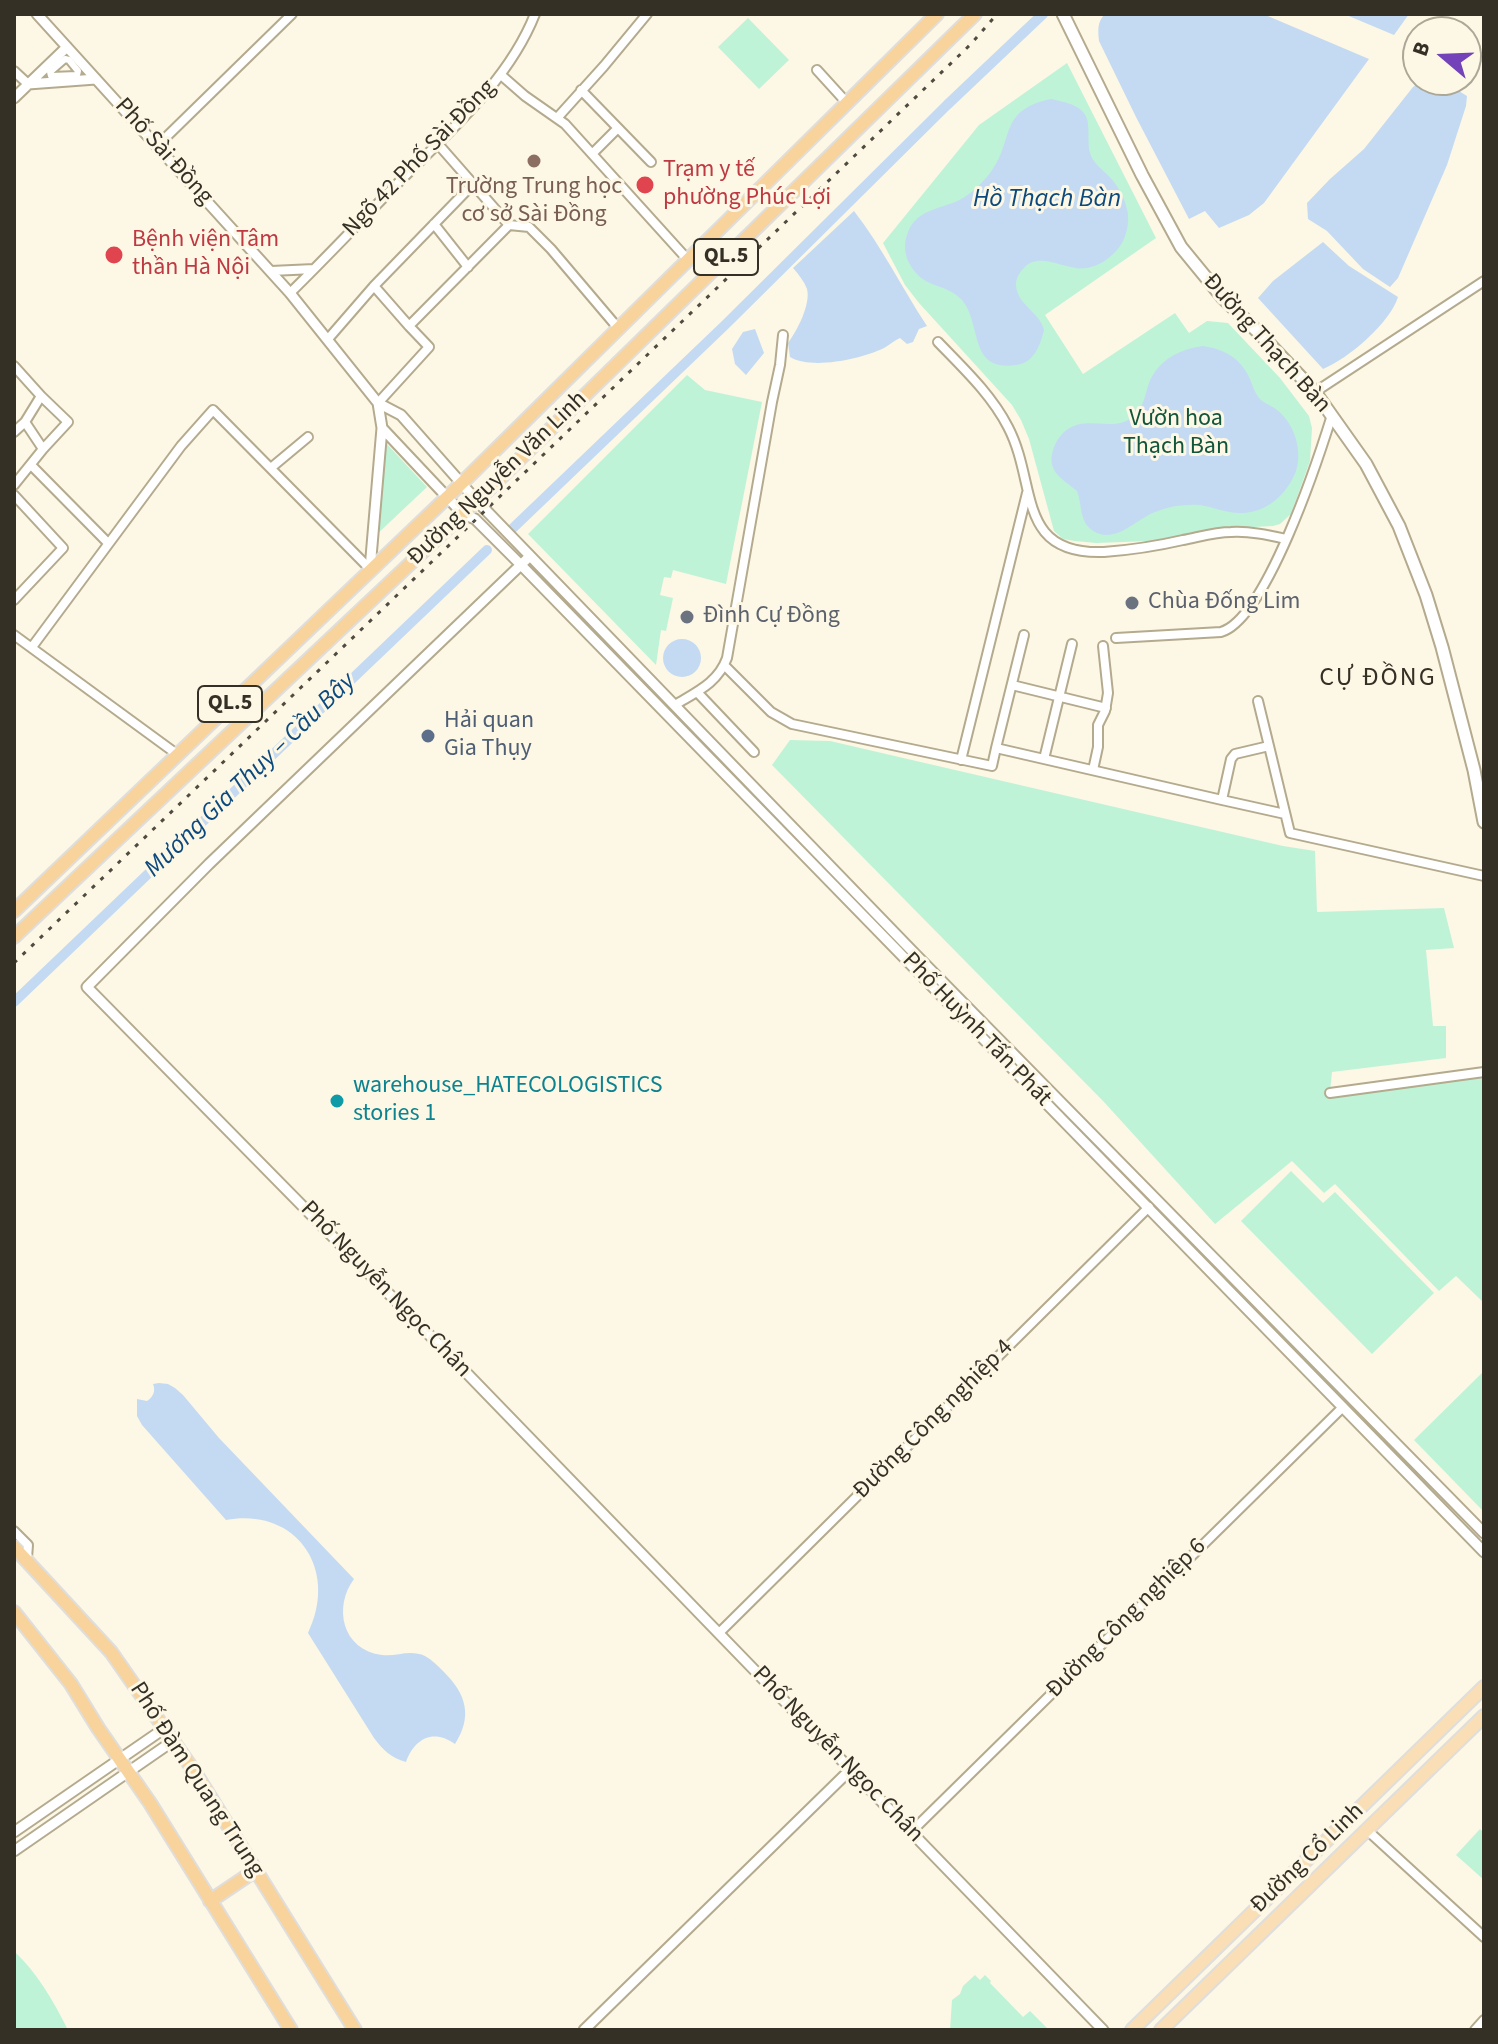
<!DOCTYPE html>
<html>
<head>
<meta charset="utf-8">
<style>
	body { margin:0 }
	#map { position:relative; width:1498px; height:2044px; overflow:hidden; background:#fdf7e5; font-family:"Source Sans 3",sans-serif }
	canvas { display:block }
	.frame { position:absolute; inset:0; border:16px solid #343025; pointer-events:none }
	.north { position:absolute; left:1402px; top:16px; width:80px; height:80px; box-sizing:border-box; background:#fdf7e5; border:2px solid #ada798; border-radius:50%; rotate:289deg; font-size:22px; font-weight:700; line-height:32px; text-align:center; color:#343025 }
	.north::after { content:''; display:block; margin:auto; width:28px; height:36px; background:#7442b9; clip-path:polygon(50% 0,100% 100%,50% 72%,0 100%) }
</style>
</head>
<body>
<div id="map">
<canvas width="1498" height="2044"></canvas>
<div class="frame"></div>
<div class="north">B</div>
</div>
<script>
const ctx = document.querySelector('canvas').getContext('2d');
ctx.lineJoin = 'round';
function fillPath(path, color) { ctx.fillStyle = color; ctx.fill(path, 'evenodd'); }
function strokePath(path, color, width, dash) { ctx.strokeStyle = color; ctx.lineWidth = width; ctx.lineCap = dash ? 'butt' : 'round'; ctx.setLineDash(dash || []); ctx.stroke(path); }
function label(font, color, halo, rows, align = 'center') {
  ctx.font = font + ' "Source Sans 3",sans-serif'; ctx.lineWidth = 6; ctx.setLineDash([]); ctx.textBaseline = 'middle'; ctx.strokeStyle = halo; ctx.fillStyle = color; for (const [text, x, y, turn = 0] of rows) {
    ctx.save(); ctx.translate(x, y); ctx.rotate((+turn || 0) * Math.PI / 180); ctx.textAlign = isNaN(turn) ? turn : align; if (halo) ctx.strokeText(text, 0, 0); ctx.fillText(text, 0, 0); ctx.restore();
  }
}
fillPath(new Path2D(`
	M748,18L789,60L759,89L718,47Z
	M1067,63L1156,238L1045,315L1083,374L1175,313L1189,333L1207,321L1228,323L1280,378L1309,416L1312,428L1310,461L1291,514L1280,524L1273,526L1214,529L1150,541L1096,543L1075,541L1063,539L1054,531L1029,439L1021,420L1012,405L919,303L905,285L883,243L979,125Z
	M687,375L705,390L762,402L726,584L673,570L671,578L664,577L660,595L673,598L666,631L661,630L656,665L528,534Z
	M385,442L427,487L374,537Z
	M790,740L830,741L1283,846L1315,851L1317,912L1444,908L1454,948L1426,950L1433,1026H1446V1058L1332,1072L1330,1092L1484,1072V1303L1456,1276L1439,1291L1335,1184L1324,1193L1292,1161L1215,1224L1104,1102L772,765Z
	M1291,1171L1323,1203L1335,1192L1434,1293L1372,1354L1241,1221Z
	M1484,1371V1512L1414,1440Z
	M1480,1829L1484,1833V1880L1456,1855Z
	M14,1951C38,1974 53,2000 68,2030H14Z
	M975,1975L980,1980L985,1975L991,1981L990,1983L1023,2017L1030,2011L1049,2030H950L952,2000L960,1994L963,1986Z`), '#bff3d7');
fillPath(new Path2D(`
	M1105,14H1263L1369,59L1264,203L1249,215L1219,228L1205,211L1189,219L1136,117L1099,41C1098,30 1097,22 1105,14Z
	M1344,14H1409L1394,35Z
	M1424,80C1440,80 1453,87 1467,96L1466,106L1447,165L1398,278L1390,287L1363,269L1327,231L1308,219L1307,203L1330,179L1364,149L1413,87Z
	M1051,99C1066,102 1087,106 1088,124C1089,132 1088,140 1089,149C1092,165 1105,170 1114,182C1121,191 1127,204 1128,215C1129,227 1125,241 1117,250C1109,259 1099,266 1087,268C1067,272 1039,249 1023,269C1019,273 1016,279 1016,285C1017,305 1040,312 1044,330C1040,346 1034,363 1016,365C967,372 983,323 961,299C943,281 923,291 908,261C904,252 904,241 908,232C917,208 944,209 963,198C973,192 982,183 990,173C1015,141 997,110 1051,99Z
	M854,211C882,247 902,288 927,326L919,329L913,342L907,344L900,338C893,341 890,345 884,348C861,359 812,370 790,357L788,343C797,331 811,304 807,289C804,281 799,275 793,268Z
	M1323,242L1349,266L1398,297C1390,323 1348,359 1323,369L1258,298L1273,281Z
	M755,329L764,353L746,375L735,364L732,349L743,332Z
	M1203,346C1224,349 1241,358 1250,379C1253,387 1255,394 1261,400C1266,404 1272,406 1277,410C1294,423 1303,450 1296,471C1288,493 1267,513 1242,513C1228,514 1214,507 1200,505C1185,504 1171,506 1158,511C1138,517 1119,542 1097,533C1078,524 1083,507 1077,491C1062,478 1045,472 1054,447C1056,441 1060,436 1064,432C1086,413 1113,434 1134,416C1144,407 1145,394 1149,383C1158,360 1180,349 1203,346Z
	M663 658a19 19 0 1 1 38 0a19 19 0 1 1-38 0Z
	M159,1383L168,1384L175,1388L183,1395L219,1438L354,1579C333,1607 342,1650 382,1655C396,1657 410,1649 425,1656C432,1660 438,1666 444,1672C466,1694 473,1716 455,1744C433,1728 414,1739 406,1762C391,1758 383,1750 374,1738L308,1633C339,1570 297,1507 226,1520L142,1425L137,1416V1399L147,1401C153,1397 156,1391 153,1384Z`), '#c4daf2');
strokePath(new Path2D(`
	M513,528L725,325L947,105L1043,14
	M14,1002L487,550`), '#c4daf2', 10);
const pedestrian = new Path2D(`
	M65,59L69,60L78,71L77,75L51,76L50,72Z`);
const minor = new Path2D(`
	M817,70L847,103
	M14,71L28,84
	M501,75L525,96L565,124L688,260
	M581,90L651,162
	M558,117L604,66L647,14
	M438,144L509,225L529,227L551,249L618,328
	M157,146L292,14
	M592,154L618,128
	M434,224L468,267
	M271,271L314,269
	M374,286L409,326
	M290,293C328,256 364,217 401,180C451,130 509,80 535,14
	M328,339L374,286L473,184
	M938,342C963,368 991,394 1008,427C1038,484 1015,555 1104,552C1131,550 1157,546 1183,540C1199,537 1215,532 1231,532C1250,531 1268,535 1286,539
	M14,366L41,396
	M1315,392L1484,281
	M378,403L429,347L409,326L509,225
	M25,422L43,449
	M14,432L25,422L41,396L68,422L43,449L14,485
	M31,465L108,543
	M272,467L308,437
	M14,495L63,548L14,600
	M14,635L178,755
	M1024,635L996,748L1222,800L1231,759L1235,754L1269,746L1258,701
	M1116,638L1221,632C1266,619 1318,460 1332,415
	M32,647L181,446L213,410L370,569
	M724,665L771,712L792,724L992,766L996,748
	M1012,685L1106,708
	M697,692L754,752
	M675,705C696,692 718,683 727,658L772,402L780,365L783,335
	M1269,746L1290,833L1484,876
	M1044,759L1072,644
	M961,760L1027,493
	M1093,770L1098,747V725L1105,711L1108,693L1103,646
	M1222,800L1285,814
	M1330,1093L1484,1072
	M14,1531L28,1545L27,1558
	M719,1633L1149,1207
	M1367,1830L1484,1937
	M911,1832L1343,1407
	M1475,2030L1484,2020`);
const tertiary = new Path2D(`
	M37,14L290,293L378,403L401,415L477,501L917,956L1484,1533
	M28,84L96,79
	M14,98L67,47
	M378,403L382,428L463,514L475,519L521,565L1484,1552
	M530,556L209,864L87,987L455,1361L1103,2030
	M370,569L382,428
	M14,1832L165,1728
	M14,1851L173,1741
	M584,2030L851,1769`);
const secondary = new Path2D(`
	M1063,14L1142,175L1181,247L1222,297L1259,333L1315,392L1366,464L1399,526L1426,595L1442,647L1474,770L1484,822`);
const primary = new Path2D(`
	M1132,2030L1484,1687
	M1161,2030L1484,1716`);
const trunk = new Path2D(`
	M14,911L462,483L937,14
	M14,937L485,493L975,14
	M14,1547L111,1652L194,1771L355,2030
	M14,1612L71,1684L98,1728L150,1803L291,2030
	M210,1901L256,1870`);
strokePath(pedestrian, '#b4aa8e', 10);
strokePath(minor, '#b4aa8e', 12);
strokePath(tertiary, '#b4aa8e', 13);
strokePath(secondary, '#b4aa8e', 15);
strokePath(primary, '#dfdedc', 16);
strokePath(trunk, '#dfdedc', 16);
strokePath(pedestrian, '#fff', 6);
strokePath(minor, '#fff', 8);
strokePath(tertiary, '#fff', 9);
strokePath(secondary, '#fff', 11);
strokePath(primary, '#fadeb5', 12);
strokePath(trunk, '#f8d39c', 12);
strokePath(new Path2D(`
	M14,963L971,44L997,14`), '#4f4b3f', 3, [4, 8]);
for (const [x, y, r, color] of [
	[534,161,8,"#8d6e63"],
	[645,185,10,"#e0444e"],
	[114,255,10,"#e0444e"],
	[1132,603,8,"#6b7280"],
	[687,617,8,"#6b7280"],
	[428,736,8,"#5c6f8a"],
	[337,1101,8,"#0f9aa8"]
]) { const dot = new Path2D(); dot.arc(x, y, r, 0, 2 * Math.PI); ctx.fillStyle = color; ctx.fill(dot); strokePath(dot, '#fdf7e5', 3); }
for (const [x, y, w] of [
	[726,257,64],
	[230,704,64]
]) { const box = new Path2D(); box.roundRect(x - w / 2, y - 18, w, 36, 6); ctx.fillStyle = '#fdf7e5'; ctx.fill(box); strokePath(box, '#343025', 2); }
label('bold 22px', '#343025', null, [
	["QL.5",726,257],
	["QL.5",230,704]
]);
label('24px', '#343025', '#fdf7e5', [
	["Phố Sài Đồng",163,152,48],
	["Ngõ 42 Phố Sài Đồng",420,159,-46],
	["Đường Thạch Bàn",1266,344,48],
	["Đường Nguyễn Văn Linh",498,479,-44],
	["Phố Huỳnh Tấn Phát",976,1030,46],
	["Phố Nguyễn Ngọc Chân",385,1290,46],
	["Đường Công nghiệp 4",934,1420,-45],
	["Đường Công nghiệp 6",1127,1619,-45],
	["Phố Nguyễn Ngọc Chân",837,1755,46],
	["Phố Đàm Quang Trung",196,1780,57],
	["Đường Cổ Linh",1308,1859,-44]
]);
label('24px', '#be3a42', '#fdf7e5', [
	["Trạm y tế",663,171],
	["phường Phúc Lợi",663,199],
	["Bệnh viện Tâm",132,241],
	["thần Hà Nội",132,269]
], 'left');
label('24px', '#785e54', '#fdf7e5', [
	["Trường Trung học",534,188],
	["cơ sở Sài Đồng",534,216]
]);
label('24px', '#11553a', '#fdf7e5', [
	["Vườn hoa",1176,420],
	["Thạch Bàn",1176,448]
]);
label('24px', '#5b616d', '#fdf7e5', [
	["Chùa Đống Lim",1148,603],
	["Đình Cự Đồng",703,617]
], 'left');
label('24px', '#4e5e75', '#fdf7e5', [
	["Hải quan",444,722],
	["Gia Thụy",444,750]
], 'left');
label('24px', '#0d838f', '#fdf7e5', [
	["warehouse_HATECOLOGISTICS",353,1087],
	["stories 1",353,1115]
], 'left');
label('italic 26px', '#0b497e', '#fdf7e5', [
	["Hồ Thạch Bàn",1047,200],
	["Mương Gia Thụy – Cầu Bây",251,776,-44]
]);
ctx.letterSpacing = '2px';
label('26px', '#343025', '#fdf7e5', [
	["CỰ ĐỒNG",1378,679]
]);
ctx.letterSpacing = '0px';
</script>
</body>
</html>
